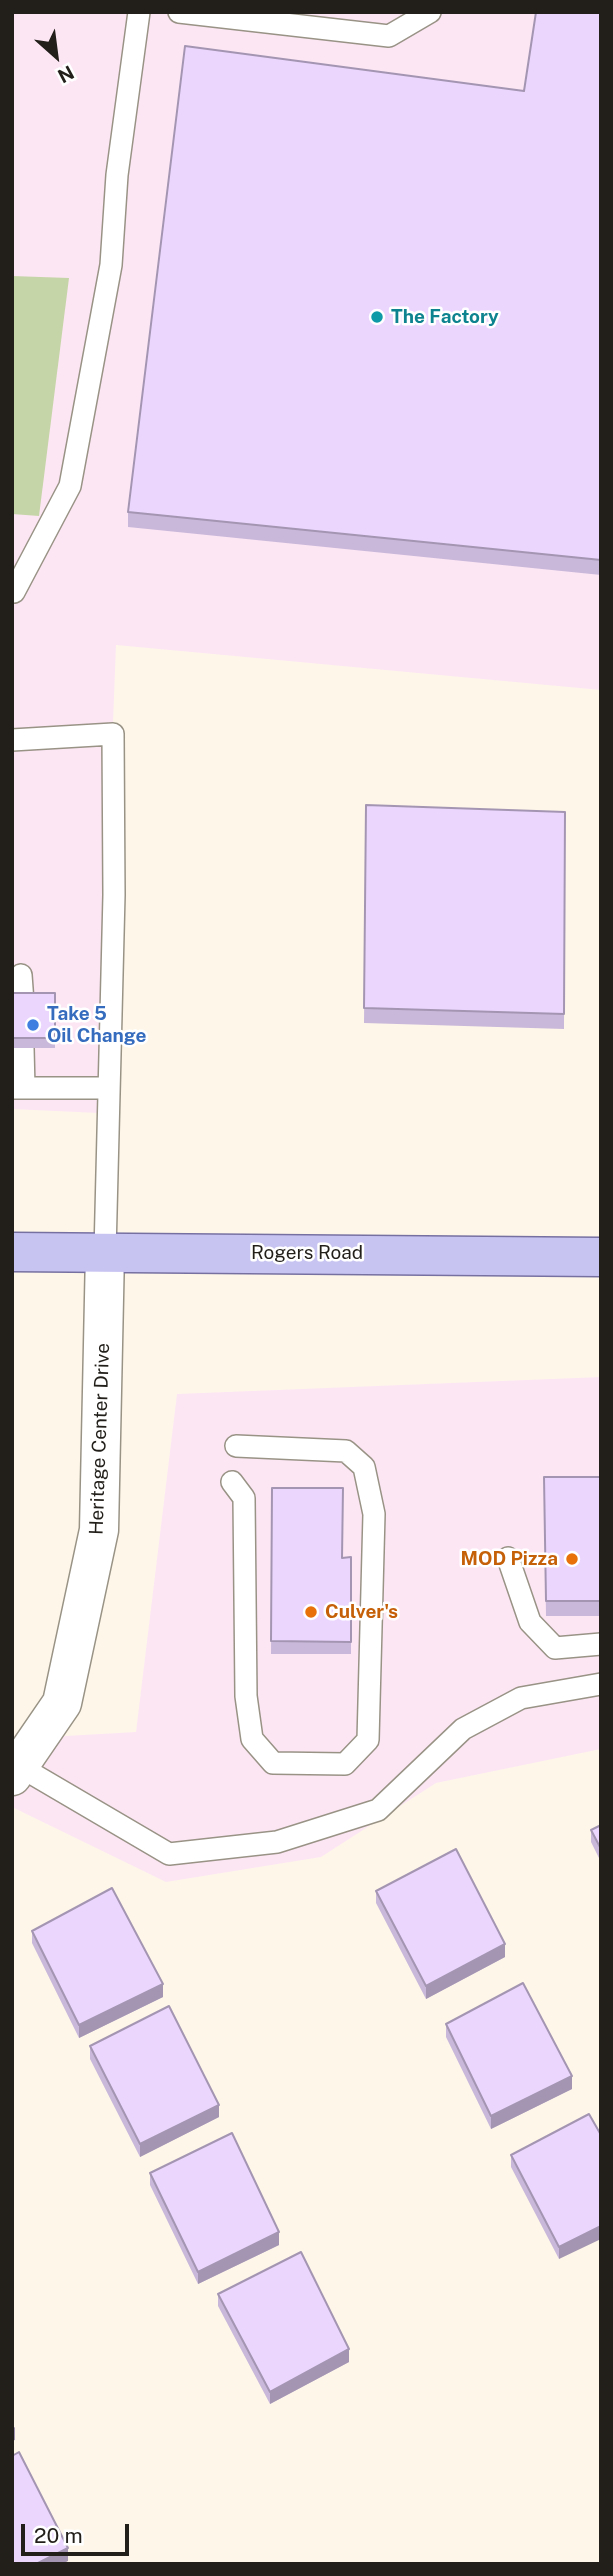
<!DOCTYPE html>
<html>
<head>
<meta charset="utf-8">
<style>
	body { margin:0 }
	#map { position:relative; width:613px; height:2576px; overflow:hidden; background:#fef7e9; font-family:"Public Sans",sans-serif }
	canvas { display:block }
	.frame { position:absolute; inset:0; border:14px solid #221f1a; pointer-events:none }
	.north { position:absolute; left:21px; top:21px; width:70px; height:70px; -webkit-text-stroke:5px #fff; paint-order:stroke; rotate:152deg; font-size:19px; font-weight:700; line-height:28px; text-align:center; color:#221f1a }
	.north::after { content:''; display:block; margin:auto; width:24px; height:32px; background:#221f1a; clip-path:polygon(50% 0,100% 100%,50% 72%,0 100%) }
	.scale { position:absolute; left:21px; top:2524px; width:108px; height:32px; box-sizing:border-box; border:4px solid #221f1a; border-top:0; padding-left:9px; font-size:21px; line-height:24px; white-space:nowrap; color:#221f1a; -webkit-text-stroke:5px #fff; paint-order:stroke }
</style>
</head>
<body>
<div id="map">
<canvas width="613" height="2576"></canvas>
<div class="frame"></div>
<div class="north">N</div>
<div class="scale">20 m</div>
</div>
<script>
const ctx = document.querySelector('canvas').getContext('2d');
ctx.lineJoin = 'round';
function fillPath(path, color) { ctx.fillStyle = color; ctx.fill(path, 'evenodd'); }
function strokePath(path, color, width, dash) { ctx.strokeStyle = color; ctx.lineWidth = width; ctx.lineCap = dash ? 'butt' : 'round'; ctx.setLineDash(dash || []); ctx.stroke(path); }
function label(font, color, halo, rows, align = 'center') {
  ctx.font = font + ' "Public Sans",sans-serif'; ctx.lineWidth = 5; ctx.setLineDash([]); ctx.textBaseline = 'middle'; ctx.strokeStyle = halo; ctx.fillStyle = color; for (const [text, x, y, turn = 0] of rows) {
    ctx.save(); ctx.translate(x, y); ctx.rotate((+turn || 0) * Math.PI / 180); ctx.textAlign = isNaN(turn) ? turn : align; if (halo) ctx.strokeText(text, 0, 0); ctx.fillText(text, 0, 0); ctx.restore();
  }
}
fillPath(new Path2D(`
	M12,12H601V690L116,645L98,1113L12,1109Z
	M601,1377V1749L436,1783L321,1857L166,1882L12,1807V1739L136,1732L177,1394Z`), '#fce6f4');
fillPath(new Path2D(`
	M12,276L69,278L39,516L12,514Z`), '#c6d5a7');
const lane = new Path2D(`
	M179,12L389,36L430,12
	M14,592L70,486L111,265L117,175L139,12
	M12,740L113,734L114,895L105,1252
	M21,975L23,1002
	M23,1048L24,1088
	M12,1088H108
	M232,1482L244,1498L246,1696L252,1739L273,1763L345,1764L368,1740L374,1514L364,1467L346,1451L236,1446
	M508,1558L530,1622L555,1648L601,1644
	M19,1766L169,1854L277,1842L378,1810L463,1729L521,1698L601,1684`);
const street = new Path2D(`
	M12,1776L62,1703L99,1530L105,1252`);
const primary = new Path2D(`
	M12,1252L601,1257`);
strokePath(lane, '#999386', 24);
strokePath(street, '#999386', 41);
strokePath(primary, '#7670a1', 41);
strokePath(lane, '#fff', 21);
strokePath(street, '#fff', 38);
strokePath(primary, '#c8c4f2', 38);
fillPath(new Path2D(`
	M601,12V575L128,527V512L524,91Z
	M366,805L565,812L564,1029L364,1023Z
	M12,993H55V1048H12Z
	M544,1477H601V1616H546Z
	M272,1488L342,1558L351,1557V1654H271Z
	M601,1825V1862L591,1842V1830Z
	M376,1891L505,1957L426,1999L376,1903Z
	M32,1931L163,1997L79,2038L32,1943Z
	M446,2024L572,2089L491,2129L446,2037Z
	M90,2046L219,2117L140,2157L90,2059Z
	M589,2114L559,2259L511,2167V2155Z
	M150,2173L279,2245L198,2284L150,2185Z
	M218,2294L349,2362L270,2404L218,2306Z`), '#cab8da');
fillPath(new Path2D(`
	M505,1944V1957L426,1999V1986Z
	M163,1984V1997L79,2038V2025Z
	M572,2076V2089L491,2129V2116Z
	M219,2105V2117L140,2157V2144Z
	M601,2226V2239L559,2259V2247Z
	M279,2232V2245L198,2284V2272Z
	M349,2349V2362L270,2404V2392Z
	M15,2427V2440L12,2441V2429Z
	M68,2548V2561L62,2564H36Z`), '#a496b2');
const building = new Path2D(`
	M536,12H601V560L128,512L185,46L524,91Z
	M366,805L565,812L564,1014L364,1008Z
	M12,993H55V1038H12Z
	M544,1477H601V1601H546Z
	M272,1488H343L342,1558L351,1557V1642L271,1641Z
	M601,1825V1849L591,1830Z
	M456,1849L505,1944L426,1986L376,1891Z
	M112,1888L163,1984L79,2025L32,1931Z
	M523,1983L572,2076L491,2116L446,2024Z
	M169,2006L219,2105L140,2144L90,2046Z
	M589,2114L601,2135V2226L559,2247L511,2155Z
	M232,2133L279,2232L198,2272L150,2173Z
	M301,2252L349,2349L270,2392L218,2294Z
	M19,2452L68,2548L36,2564H12V2456Z`);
fillPath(building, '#ebd6fe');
strokePath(building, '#a496b2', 2);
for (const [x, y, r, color] of [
	[377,317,7,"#0f9aa8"],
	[33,1025,7,"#3f7fe0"],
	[572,1559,7,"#e8710a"],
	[311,1612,7,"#e8710a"]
]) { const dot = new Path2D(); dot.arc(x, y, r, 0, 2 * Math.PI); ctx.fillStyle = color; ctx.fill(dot); strokePath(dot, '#fff', 2.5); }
label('bold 19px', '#0d838f', '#fff', [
	["The Factory",391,317]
], 'left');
label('bold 19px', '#366cbe', '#fff', [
	["Take 5",47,1014],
	["Oil Change",47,1036]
], 'left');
label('19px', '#221f1a', '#fff', [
	["Rogers Road",307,1253],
	["Heritage Center Drive",100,1439,-88]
]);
label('bold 19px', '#c56008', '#fff', [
	["MOD Pizza",558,1559],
	["Culver's",325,1612,"left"]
], 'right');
</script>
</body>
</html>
